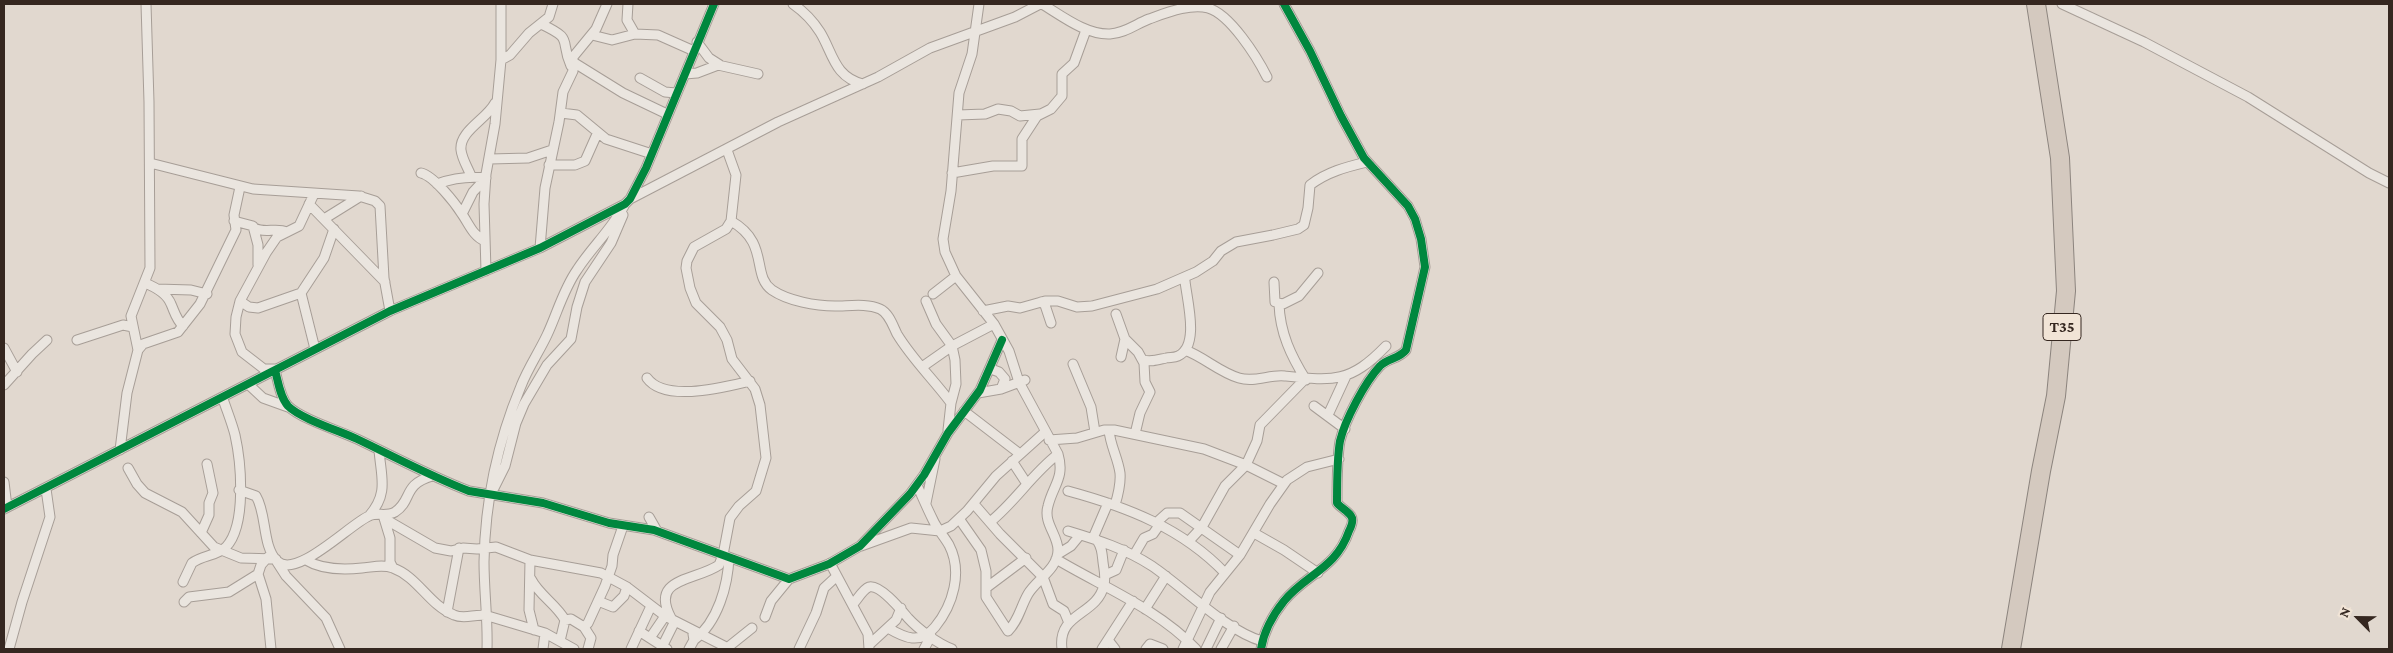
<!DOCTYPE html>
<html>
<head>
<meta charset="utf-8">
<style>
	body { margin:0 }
	#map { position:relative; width:2393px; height:653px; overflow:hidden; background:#e1d8cf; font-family:"Crimson Pro",serif }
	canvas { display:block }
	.frame { position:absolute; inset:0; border:5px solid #352720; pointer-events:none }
	.north { position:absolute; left:2333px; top:593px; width:50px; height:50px; -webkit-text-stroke:4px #f1e4d6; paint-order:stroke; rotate:293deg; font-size:14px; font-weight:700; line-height:20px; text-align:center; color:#352720 }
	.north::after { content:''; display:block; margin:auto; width:18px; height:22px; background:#352720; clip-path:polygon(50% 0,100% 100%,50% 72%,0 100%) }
</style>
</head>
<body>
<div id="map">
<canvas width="2393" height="653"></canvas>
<div class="frame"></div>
<div class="north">N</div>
</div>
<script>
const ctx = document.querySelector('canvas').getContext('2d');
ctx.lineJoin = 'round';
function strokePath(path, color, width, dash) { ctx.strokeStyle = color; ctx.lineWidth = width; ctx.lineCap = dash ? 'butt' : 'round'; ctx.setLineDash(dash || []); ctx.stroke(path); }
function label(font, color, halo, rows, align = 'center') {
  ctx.font = font + ' "Crimson Pro",serif'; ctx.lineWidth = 4; ctx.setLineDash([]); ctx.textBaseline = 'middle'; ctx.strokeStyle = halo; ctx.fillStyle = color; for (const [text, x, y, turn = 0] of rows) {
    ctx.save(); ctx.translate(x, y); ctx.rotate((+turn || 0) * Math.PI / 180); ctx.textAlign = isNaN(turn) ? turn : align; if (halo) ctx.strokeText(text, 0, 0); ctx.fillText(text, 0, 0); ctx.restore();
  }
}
const street = new Path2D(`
	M628,4L627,20L635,34
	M793,4C803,11 813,21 820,32C833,53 834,77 863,84
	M1042,4C1062,16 1086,35 1110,34C1125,33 1136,24 1149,19C1166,13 1191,3 1208,8C1230,14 1257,57 1267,77
	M2062,4L2144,42L2248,97L2369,173L2389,183
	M541,24C575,40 559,39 571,66
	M592,35L612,40L635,34L658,35L694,51
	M697,42L709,58L720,65
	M501,60L510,55L529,33L549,17L553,4
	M573,62L623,93L667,114
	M685,74L697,73L718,65L758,74
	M640,78L665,92L676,93
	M561,113L577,115L606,139L652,154
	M958,115L985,114L998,109L1011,111L1020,116L1040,114
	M490,159L528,158L552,150
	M150,163L253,189L359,196L375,201L380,206L384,278L390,311
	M549,165H575L585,161L597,134
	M421,173C434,176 455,203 462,214C469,224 473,236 485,241
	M952,173L993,166H1022V139L1037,116L1051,109L1062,96V74L1074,63L1086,30
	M471,176C468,168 462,159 461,150C459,131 487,119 495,103
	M437,184C454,178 469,176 486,178
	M630,199L778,122L878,77L930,48L1015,17L1040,4
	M309,204L385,282
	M462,214L473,192L486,178
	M324,219L361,196
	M234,221L253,226L258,245V265
	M731,221C770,243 751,275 772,290C788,301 816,306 835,306C849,306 867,303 880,309C889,313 893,326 897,334C912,359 934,380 951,403L948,430
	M254,228C266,234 275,227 287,232
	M540,248L545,188L559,122L563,92L573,71V57L596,29L607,4
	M486,271L484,204L486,174L495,124L501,60V4
	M1274,282L1275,302L1283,304L1299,296L1318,273
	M145,283C155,287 167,294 171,304C175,313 176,319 183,326
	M157,289L191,290L207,294
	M301,293L315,349
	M933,294L956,276
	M240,301L249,307L258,308L301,293L324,258L334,229
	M926,301L936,324L952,346L955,360L956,384L951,403
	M1041,302L1045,305L1051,323
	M1279,304C1280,333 1291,356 1306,380
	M983,311L1008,306L1020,308L1045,301H1058L1077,307L1092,306L1157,289L1196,272L1213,261L1221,251L1236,242L1273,235L1298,229L1304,225L1308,208L1310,185C1327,172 1346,167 1367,162
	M1116,314L1125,339L1121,357
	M1125,339L1138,352L1144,363L1145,382L1150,392L1140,413L1135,434
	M77,340L123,325L133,327
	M4,348L17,372
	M138,350L131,316L150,268L149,102L146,4
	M1185,350C1204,357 1219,372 1239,378C1255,383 1270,374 1285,376C1334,381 1350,383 1386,346
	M1143,360C1152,362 1157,360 1166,358C1170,357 1174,358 1178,356C1200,346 1187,301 1185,281
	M1073,364L1091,407L1095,432
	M922,367L952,346L994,324
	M275,369H264L242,352L235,334L236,317L240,301L266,253L277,237L299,226L314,194
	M991,369L999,372L1005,379L1001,389
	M275,370C278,381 280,397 288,406C301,419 340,431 357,439C395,457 430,476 469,491L543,503L609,523L654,530L789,579L829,564L860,546L910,494L924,475L948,433L980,390L1002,340
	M647,378C665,403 724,387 750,381
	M248,384L263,398L288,407
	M4,385L32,354L47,340
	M978,393L1001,389L1025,380
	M1314,406L1345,429
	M964,411L1020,454
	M1328,415L1346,376
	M1109,430C1110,445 1118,458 1120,473C1121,484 1118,495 1115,505
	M1049,440L1077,438L1104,430H1114L1204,449L1246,465L1284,484
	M120,450L127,393L138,350L143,344L178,332L200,304L236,230L234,215L240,187
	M1012,461L1027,484
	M128,468L137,484L145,493L182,512L214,547L241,558L276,559
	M4,482L7,507
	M494,488L505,466L516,423L524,404L547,365L571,339L577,307L585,282L611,243L623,215
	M239,490L256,496C267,514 262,546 277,561C296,580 350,524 369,516C377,512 387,517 395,512C413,500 402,485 432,476
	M1068,491C1127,507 1182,528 1225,573
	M926,503L935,459
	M974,504L1000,534L1043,577L1053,604L1064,611L1069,623
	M4,509L390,311L540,248L625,204L630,199L646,168L714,4
	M383,515L390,538V562L393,568
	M369,516C389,493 381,477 379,450
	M649,517L657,531
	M385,519L435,548L451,551L463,548L477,549L496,547L530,560L601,573L627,587L665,616L730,649
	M960,520L981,550L986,571V597L1008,631C1019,620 1020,608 1028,594C1036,580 1058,569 1058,550C1058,535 1043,523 1048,506C1053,485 1065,478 1058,454L1019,382L1009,351L994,324L956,276L945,252L943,239L951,191L959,93L972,54L979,4
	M990,522C1015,502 1032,474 1058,454
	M1157,522L1167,513H1180L1240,555
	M1068,531C1098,540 1126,549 1152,566C1183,587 1228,632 1262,641
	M201,533L209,515V503L213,493L207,464
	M1254,533L1284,550L1318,573
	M1093,538L1108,503
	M1189,541L1202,527L1225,486L1246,465L1257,441L1260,425L1305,379
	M861,546L911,528L940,531L951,526L967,511L996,476L1045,432
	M1058,554L1071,546L1080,535
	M1134,555L1144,538L1153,534L1160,524
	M268,557L261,565L258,574L266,599L271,649
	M1056,559C1103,587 1158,609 1196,649
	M306,560C322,570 343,570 362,568C373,567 383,564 393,568C418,577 429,605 454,615C465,620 476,613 488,616L545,633L574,649
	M530,560L529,610L534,630
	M277,562L286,576L326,618L340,649
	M830,563L868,634L869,649
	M1105,575L1116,570L1124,550
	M531,579C539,595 556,604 565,620L560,641
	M183,582L192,563C202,555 217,556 226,547C247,525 241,462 235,435C232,423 227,411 223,399
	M986,588L1026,558
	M598,601L613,607L624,596L627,587
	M184,602L189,597L229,592L258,574
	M853,604C857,600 863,589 869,587C880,584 902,611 908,618C918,629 938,644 952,649
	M1145,609L1166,576
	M447,612L459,548
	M765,617L771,601L789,579
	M671,618C649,577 696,581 719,565L723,555L730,518L739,506L756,491L766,458L760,405L755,389L732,359L727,340L720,327L696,303L690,288L686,268L687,261L694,247L726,229L731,221L736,175L727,150
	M565,620L571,619L584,627L588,623L605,586L612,566L613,555L623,526
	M584,627L591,638L588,649
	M888,628C905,638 920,645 935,627C953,605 963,572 949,545C944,536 937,529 933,520C927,508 922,496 917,485
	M639,631L667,649
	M650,638L665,616
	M694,640C718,622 728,585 729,557
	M1108,640L1115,649
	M870,644L896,620L901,608
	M727,648L752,628
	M9,649L22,602L50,517L46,489
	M487,649C488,620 484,591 484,562C485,502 498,441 521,386C528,368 539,352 547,335C557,314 563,290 577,270C591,248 611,230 624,206
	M543,649L545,633
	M631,649L651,606
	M661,649L675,621
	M689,649L694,640L693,634
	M799,649L816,613L824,588L837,576
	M924,649L931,636
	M1062,649C1057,612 1097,616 1104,585C1106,577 1104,570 1103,562C1102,553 1102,548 1097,540
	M1102,649L1133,601
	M1146,649L1150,644L1163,649
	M1183,649L1210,592L1240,555L1270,504L1287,480L1307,467L1339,459
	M1206,649L1221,618
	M1221,649L1234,626
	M1261,649C1264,630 1272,616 1284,601C1306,574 1336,569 1349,531C1351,527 1354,520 1351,516C1348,511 1341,508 1337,503C1337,485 1337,458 1340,441C1345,420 1365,382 1380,366C1388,358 1399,359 1406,350L1425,267L1421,239L1415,219L1408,206L1364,158L1341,116L1310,51L1284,4`);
const highway = new Path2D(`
	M2011,649L2041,471L2056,396L2066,291L2060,158L2036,4`);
strokePath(street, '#a79e97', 11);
strokePath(highway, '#8c847e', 20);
strokePath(street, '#eae5df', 9);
strokePath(highway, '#d4c9bf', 18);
strokePath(new Path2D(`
	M275,370C278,381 280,397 288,406C301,419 340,431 357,439C395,457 430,476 469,491L543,503L609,523L654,530L789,579L829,564L860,546L910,494L924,475L948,433L980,390L1002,340
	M4,509L390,311L540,248L625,204L630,199L646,168L714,4
	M1261,649C1264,630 1272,616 1284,601C1306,574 1336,569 1349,531C1351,527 1354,520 1351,516C1348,511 1341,508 1337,503C1337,485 1337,458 1340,441C1345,420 1365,382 1380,366C1388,358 1399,359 1406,350L1425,267L1421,239L1415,219L1408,206L1364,158L1341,116L1310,51L1284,4`), '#00873e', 8);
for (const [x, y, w] of [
	[2062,327,38]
]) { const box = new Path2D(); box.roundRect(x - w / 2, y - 13.5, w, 27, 4); ctx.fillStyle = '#f1e4d6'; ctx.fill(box); strokePath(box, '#352720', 1); }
label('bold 16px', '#352720', null, [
	["T35",2062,327]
]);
</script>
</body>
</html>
